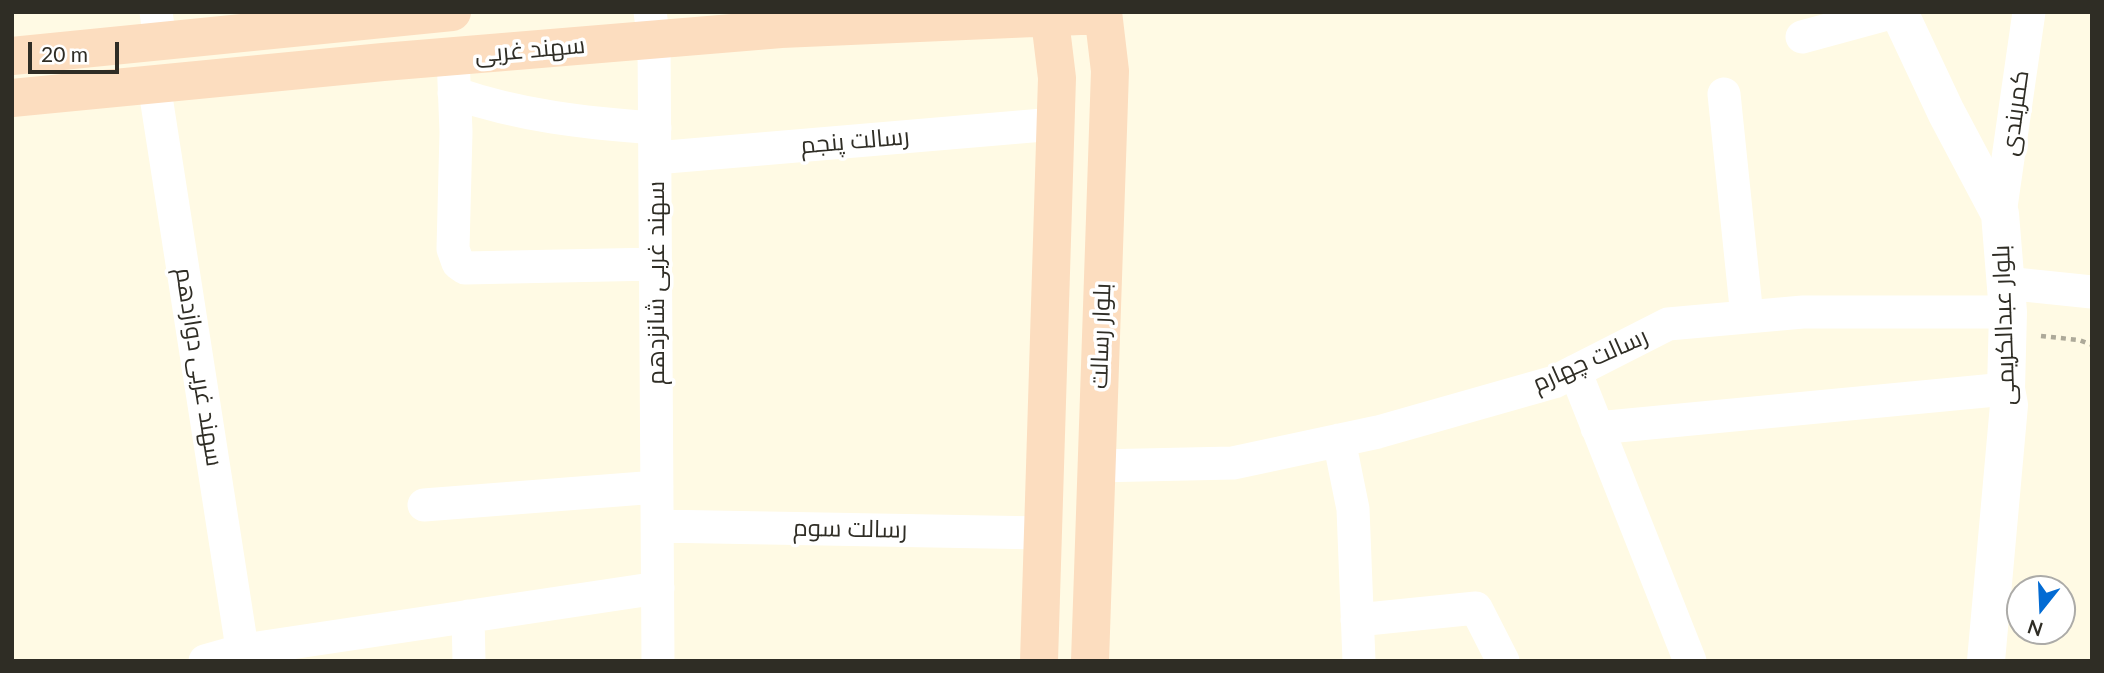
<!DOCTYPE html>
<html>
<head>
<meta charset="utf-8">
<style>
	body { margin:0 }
	#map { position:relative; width:2104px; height:673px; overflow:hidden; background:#fffae4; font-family:Lato,sans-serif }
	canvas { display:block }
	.frame { position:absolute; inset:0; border:14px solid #2f2d25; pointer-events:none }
	.north { position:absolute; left:2006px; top:575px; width:70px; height:70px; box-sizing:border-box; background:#fff; border:2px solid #acaba8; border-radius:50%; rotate:198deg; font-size:19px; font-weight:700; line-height:28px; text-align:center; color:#2f2d25 }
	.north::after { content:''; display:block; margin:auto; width:24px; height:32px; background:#036bd3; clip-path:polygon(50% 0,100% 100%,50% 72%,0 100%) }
	.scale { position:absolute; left:28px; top:42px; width:91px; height:32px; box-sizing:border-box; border:4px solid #2f2d25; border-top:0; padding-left:9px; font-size:21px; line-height:24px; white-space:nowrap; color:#2f2d25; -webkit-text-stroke:5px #fff; paint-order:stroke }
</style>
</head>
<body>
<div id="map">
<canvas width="2104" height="673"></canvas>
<div class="frame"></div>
<div class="north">N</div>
<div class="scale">20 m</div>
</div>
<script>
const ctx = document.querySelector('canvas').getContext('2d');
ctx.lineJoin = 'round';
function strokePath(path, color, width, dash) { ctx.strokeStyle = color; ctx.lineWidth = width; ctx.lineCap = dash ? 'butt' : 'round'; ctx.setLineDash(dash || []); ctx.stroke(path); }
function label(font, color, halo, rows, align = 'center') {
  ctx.font = font + ' Lato,Cairo,sans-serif'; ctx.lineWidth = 7; ctx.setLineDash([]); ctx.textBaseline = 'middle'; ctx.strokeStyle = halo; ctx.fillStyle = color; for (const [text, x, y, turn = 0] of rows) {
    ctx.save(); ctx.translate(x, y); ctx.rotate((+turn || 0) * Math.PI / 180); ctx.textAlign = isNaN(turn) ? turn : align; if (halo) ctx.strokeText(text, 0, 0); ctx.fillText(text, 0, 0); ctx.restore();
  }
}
strokePath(new Path2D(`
	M2041,336L2079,340L2092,345`), '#ada999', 4.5, [5, 5]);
strokePath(new Path2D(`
	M156,12L160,41
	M650,12L654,40L658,661
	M1802,37L1894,12
	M453,56L456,132L453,249L458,263L465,268L656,264
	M154,84L244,661
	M454,93C520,116 586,123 655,128
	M1724,94L1747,317
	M655,158L1055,124
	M2000,214L2029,12
	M2005,283L2092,292
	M1575,371L1690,661
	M1597,428L2006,389
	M1339,440L1353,509L1359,661
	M1096,466L1233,463L1378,432L1554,382L1668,324L1803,312H2008
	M424,505L657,487
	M658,526L1043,533
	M468,616L469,661
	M1357,620L1476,608L1503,661
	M205,661L244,650L658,588`), '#fff', 33);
strokePath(new Path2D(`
	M1899,12L1946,112L2000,214L2008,312L2006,389L2009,405L1986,661`), '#fff', 38);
strokePath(new Path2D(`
	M12,56L452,12
	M12,98L383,62L781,29L1103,15
	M1039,661L1057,78L1049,12
	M1090,661L1110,71L1103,12`), '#fcddbf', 38);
label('24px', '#2f2d25', '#fff', [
	["سهند غربی",530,50,-5],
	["کمربندی",2015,113,-82],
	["رسالت پنجم",855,141,-5],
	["سهند غربی شانزدهم",656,283,-90],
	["بلوار عبدالکریمی",2004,325,-92],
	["بلوار رسالت",1101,336,-88],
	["رسالت چهارم",1590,360,-24],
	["سهند غربی دوازدهم",199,367,81],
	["رسالت سوم",850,529,1]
]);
</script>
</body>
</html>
